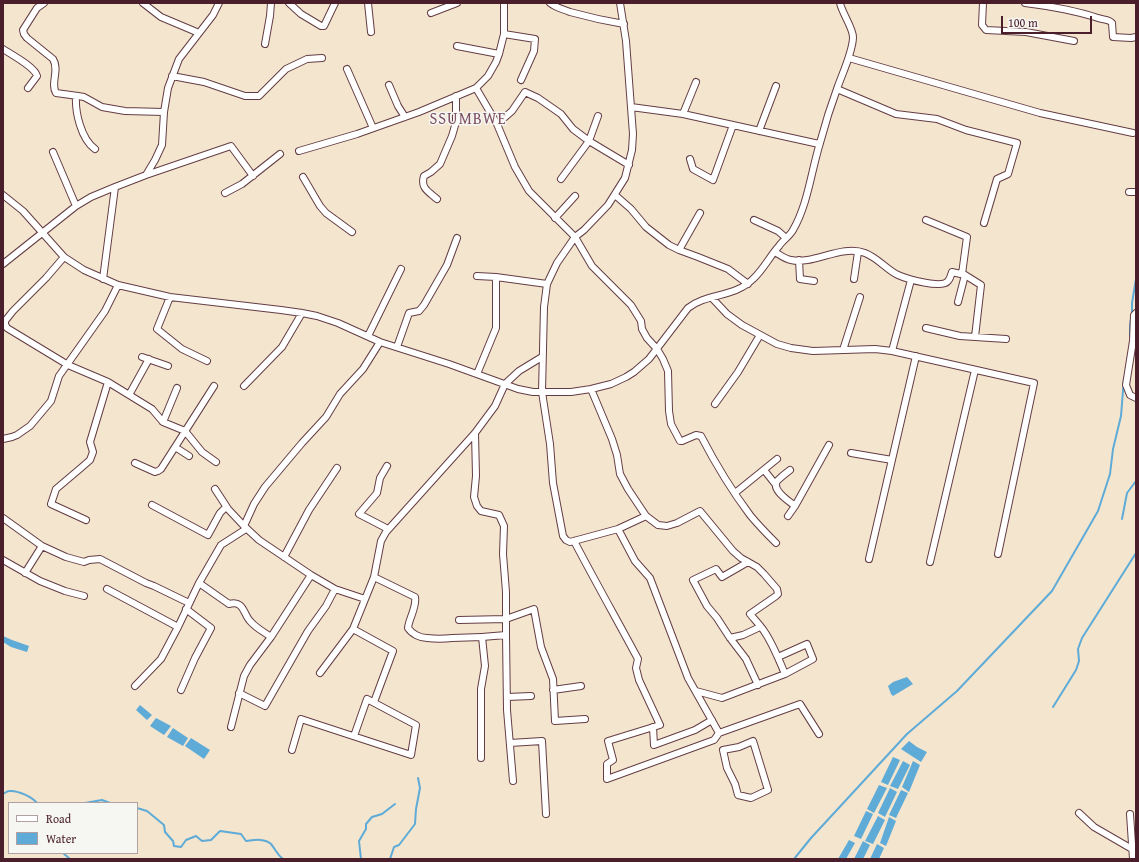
<!DOCTYPE html>
<html>
<head>
<meta charset="utf-8">
<style>
	body { margin:0 }
	#map { position:relative; width:1139px; height:862px; overflow:hidden; background:#f4e5cf; font-family:"Gentium Book Plus",serif }
	canvas { display:block }
	.frame { position:absolute; inset:0; border:4px solid #4a1f2b; pointer-events:none }
	.legend { position:absolute; left:8px; top:802px; width:130px; height:52px; box-sizing:border-box; background:#f6f6f2; border:1px solid #b1a0a2; margin:0; padding:5px 7px; list-style:none; font-size:12px; color:#4a1f2b }
	.legend li { display:flex; align-items:center; gap:8px; height:20px }
	.legend b { width:20px; border:1px solid #b1a0a2 }
	.scale { position:absolute; left:1001px; top:16px; width:91px; height:18px; box-sizing:border-box; border:2px solid #4a1f2b; border-top:0; padding-left:5px; font-size:12px; line-height:14px; white-space:nowrap; color:#4a1f2b; -webkit-text-stroke:3px #f6f6f2; paint-order:stroke }
</style>
</head>
<body>
<div id="map">
<canvas width="1139" height="862"></canvas>
<div class="frame"></div>
<ul class="legend">
<li><b style="height:5px;background:#fff"></b>Road</li>
<li><b style="height:11px;background:#5eabd7"></b>Water</li>
</ul>
<div class="scale">100 m</div>
</div>
<script>
const ctx = document.querySelector('canvas').getContext('2d');
ctx.lineJoin = 'round';
function fillPath(path, color) { ctx.fillStyle = color; ctx.fill(path, 'evenodd'); }
function strokePath(path, color, width, dash) { ctx.strokeStyle = color; ctx.lineWidth = width; ctx.lineCap = dash ? 'butt' : 'round'; ctx.setLineDash(dash || []); ctx.stroke(path); }
function label(font, color, halo, rows, align = 'center') {
  ctx.font = font + ' "Gentium Book Plus",serif'; ctx.lineWidth = 3; ctx.setLineDash([]); ctx.textBaseline = 'middle'; ctx.strokeStyle = halo; ctx.fillStyle = color; for (const [text, x, y, turn = 0] of rows) {
    ctx.save(); ctx.translate(x, y); ctx.rotate((+turn || 0) * Math.PI / 180); ctx.textAlign = isNaN(turn) ? turn : align; if (halo) ctx.strokeText(text, 0, 0); ctx.fillText(text, 0, 0); ctx.restore();
  }
}
fillPath(new Path2D(`
	M3,636L12,640L29,646L27,652L11,647L3,642Z
	M907,677L913,684L893,696L891,694L888,686L893,682Z
	M140,705L152,715L147,720L136,710Z
	M156,718L171,726L164,735L150,726Z
	M173,728L188,738L183,746L167,737Z
	M191,738L210,750L204,759L185,746Z
	M909,741L917,747L927,752L921,762L901,749Z
	M893,757L900,760L888,785L881,782Z
	M903,761L910,765L898,789L890,786Z
	M913,761L920,765L909,792L902,787Z
	M879,785L887,788L874,813L867,809Z
	M890,788L897,792L885,817L878,813Z
	M901,790L908,793L896,818L889,815Z
	M866,811L873,814L861,839L854,836Z
	M878,816L885,820L873,844L865,841Z
	M889,817L896,821L886,846L880,843Z
	M849,840L855,843L846,859H838Z
	M863,841L870,845L863,859H854Z
	M877,844L884,848L879,859H870Z`), '#5eabd7');
strokePath(new Path2D(`
	M1132,315V303L1136,279V174
	M1130,336V326L1131,319
	M1122,519L1127,493L1136,481
	M1053,707L1076,670L1079,661L1078,649L1082,638L1136,553
	M3,794C5,793 7,791 9,791C18,790 32,797 37,803
	M85,803L102,800L110,803
	M137,808L147,811L164,825L165,832L173,841L174,846L181,847L186,840L196,836L202,841L211,840L220,831L241,834L246,841C254,840 265,838 271,844C276,850 277,855 283,859
	M63,853L70,859
	M361,859L359,841L366,829V824L372,817L382,814L395,804
	M390,859L394,847L399,845L415,824L416,809L420,788L418,778
	M794,859L811,838L907,734L957,691L1052,591L1098,511L1110,474L1113,449L1121,416L1124,378`), '#5eabd7', 2);
const street = new Path2D(`
	M44,3L37,8L23,30L24,34L27,38L53,59C60,70 50,83 56,93L78,96L84,97L102,107L125,111L164,112
	M143,3L161,17L199,33
	M289,3L301,14L321,26H324L335,3
	M368,3L371,32
	M550,3C556,8 563,9 570,12C588,17 606,21 624,24
	M620,3L626,41L633,134L632,150L625,178L608,205L584,230L575,237L557,263L547,284L544,307L542,392L550,444L553,483L563,536L566,540L570,542L618,529L646,516
	M983,3L982,25L986,30L1026,32L1074,41
	M1025,3C1049,6 1074,10 1098,18C1103,20 1109,19 1112,23L1113,37L1131,38L1136,37
	M431,13L457,3
	M504,34L535,39L534,51L521,80
	M265,44L270,16L271,3
	M457,46L499,54
	M3,49C12,55 35,67 37,76L28,88
	M849,58L1040,113L1133,133
	M347,69L373,128
	M172,76L204,82L245,96H259L286,69L307,59L322,58
	M389,85L398,106L405,117
	M476,88L497,124L515,167L529,191L575,237L592,266L631,305L641,321L642,329L647,338L657,349L663,359L668,371L669,411L671,424L680,441H682L696,435L701,436C715,463 732,491 750,515C758,525 767,534 776,543
	M837,89L896,114L937,119L966,130L1017,143L1008,174L997,179L984,223
	M76,96C75,112 81,139 95,149
	M631,107L683,114L819,144
	M683,114L696,82
	M497,124L512,111L525,92L538,98L561,114L573,129L589,141L629,165
	M759,131L776,86
	M299,151L357,134L419,112L476,88L488,76L496,62L499,54L504,34V3
	M53,152L76,206
	M690,159L693,169L713,180L733,125
	M146,175L231,146L253,176
	M303,177L320,206L326,213L352,232
	M561,179L589,141L598,116
	M1129,192H1136
	M225,193L242,184L280,154
	M3,195L23,211L64,257L84,270L118,285L170,297L281,310L302,313L317,316L338,323L380,342L449,364L518,389L533,392H571L591,389L611,384L626,377L634,372L649,359L688,308C707,293 734,298 753,279C763,270 770,256 779,246C783,240 790,236 793,230C808,204 811,172 820,143C825,124 831,105 838,86C843,72 853,51 853,37C853,28 842,13 840,3
	M615,195L631,209L646,227L669,245L679,250L698,257L728,269L748,284
	M437,199C429,192 420,188 424,176L431,172L440,164L452,136L456,122V96
	M555,218L575,196
	M754,220L778,231L786,238
	M926,220L967,237L962,274
	M679,250L700,213
	M775,252C780,255 785,259 791,260C814,265 841,244 865,253C878,258 887,270 898,275C907,279 942,289 948,281C950,279 951,275 952,272L965,275L981,285L975,337
	M64,257L46,278L13,311L5,321V324L7,328L68,365L108,382L152,409L163,422L185,431L202,452L216,462
	M799,260L800,279L814,281
	M3,264L76,206L91,197L115,187L146,175L155,160L162,145L164,112L168,88L179,59L213,15L219,3
	M477,276L496,277L547,284
	M103,279L115,187
	M854,279L858,252
	M170,297L157,329L182,349L207,361
	M712,298L727,314L742,325L777,344L791,348L813,351L875,349L892,351L911,280
	M958,302L965,275
	M1136,313L1134,315L1133,341L1126,385L1130,395L1136,398
	M926,328L960,336L1006,339
	M368,336L401,269
	M397,347L409,313L419,311L424,305L447,265L457,238
	M843,350L860,297
	M892,351L1034,383L998,554
	M142,357L168,366
	M477,374L496,328V277
	M244,386L282,347L302,313
	M591,389L612,439L617,455L620,474L628,489L646,516L658,525L667,526L677,523L700,511L733,551L741,558L757,567L764,574L777,589L778,594L776,596L750,614C755,620 760,625 764,631C773,644 779,660 785,674
	M129,395L149,359
	M715,404L738,372L760,335
	M163,422L177,388
	M475,433L476,476L474,497L477,506L481,511L499,515L504,526L503,554L506,592V635L507,710L513,781
	M3,439L12,437L17,435L30,426L51,401L59,376L105,311L118,285
	M175,447L189,456
	M851,453L892,460
	M135,463L155,472L158,471L161,469L214,386
	M387,466L380,478L377,493L359,514L388,529
	M764,470L776,485
	M790,470C786,473 781,477 777,481C771,490 789,501 795,506
	M215,489L228,509L244,526L259,540L311,575L335,589L365,599
	M735,493L777,459
	M152,505L208,535L220,513L226,507
	M788,516L795,506L829,445
	M3,518L42,546L66,557L84,562L89,560L100,559L146,583L154,586L189,603
	M86,520L51,504L56,489L82,467L90,460L93,452L90,442L108,382
	M244,526L254,504L265,487L302,443L326,417L340,394L363,369L380,342
	M618,529L635,561L650,578L688,678L719,733
	M574,541C595,581 617,620 638,659L636,668L639,680L660,725L608,741L613,760L607,764V779L714,740L719,733L800,704L819,734
	M284,557L309,510L337,468
	M869,559L916,356
	M3,560L40,581L65,591L84,596
	M748,562L722,577L716,569L693,580L707,606L717,618L730,638L746,659L758,685
	M930,562L975,370
	M25,573L42,546
	M374,577L415,597C417,607 409,618 408,628C412,634 420,638 427,638C435,639 444,639 452,638C470,638 488,637 506,635
	M199,583L229,604C245,600 243,615 251,622C256,628 264,632 271,637
	M107,589L178,627
	M459,620L506,619L534,609L541,647L553,679L555,721L585,719
	M353,629L393,651L374,702
	M730,638L743,635L760,627
	M320,673L353,629L374,577L381,541L386,532L475,433L495,406L505,384L519,371L542,357
	M135,686L161,659L178,627L199,583L221,545L246,529
	M181,690L195,658L211,628L186,609
	M553,690L581,686
	M696,691L722,698L785,674L813,659L807,644L778,657
	M239,693L265,706L308,631L326,606L335,589
	M507,697L531,696
	M231,727L244,676L250,665L271,637L311,575
	M653,727L654,745L695,730L712,720
	M753,741L768,790L751,798L738,795L735,784L727,768L723,750L739,747Z
	M510,743L542,741L546,814
	M292,750L301,719L411,755L416,725L367,699L354,736
	M481,758V689L485,666L482,637
	M1079,813L1094,827L1132,849
	M1130,814L1133,859`);
strokePath(street, '#643d44', 8);
strokePath(street, '#fff', 6);
ctx.letterSpacing = '1px';
label('16px', '#7e5064', '#f6f6f2', [
	["SSUMBWE",468,120]
]);
ctx.letterSpacing = '0px';
</script>
</body>
</html>
